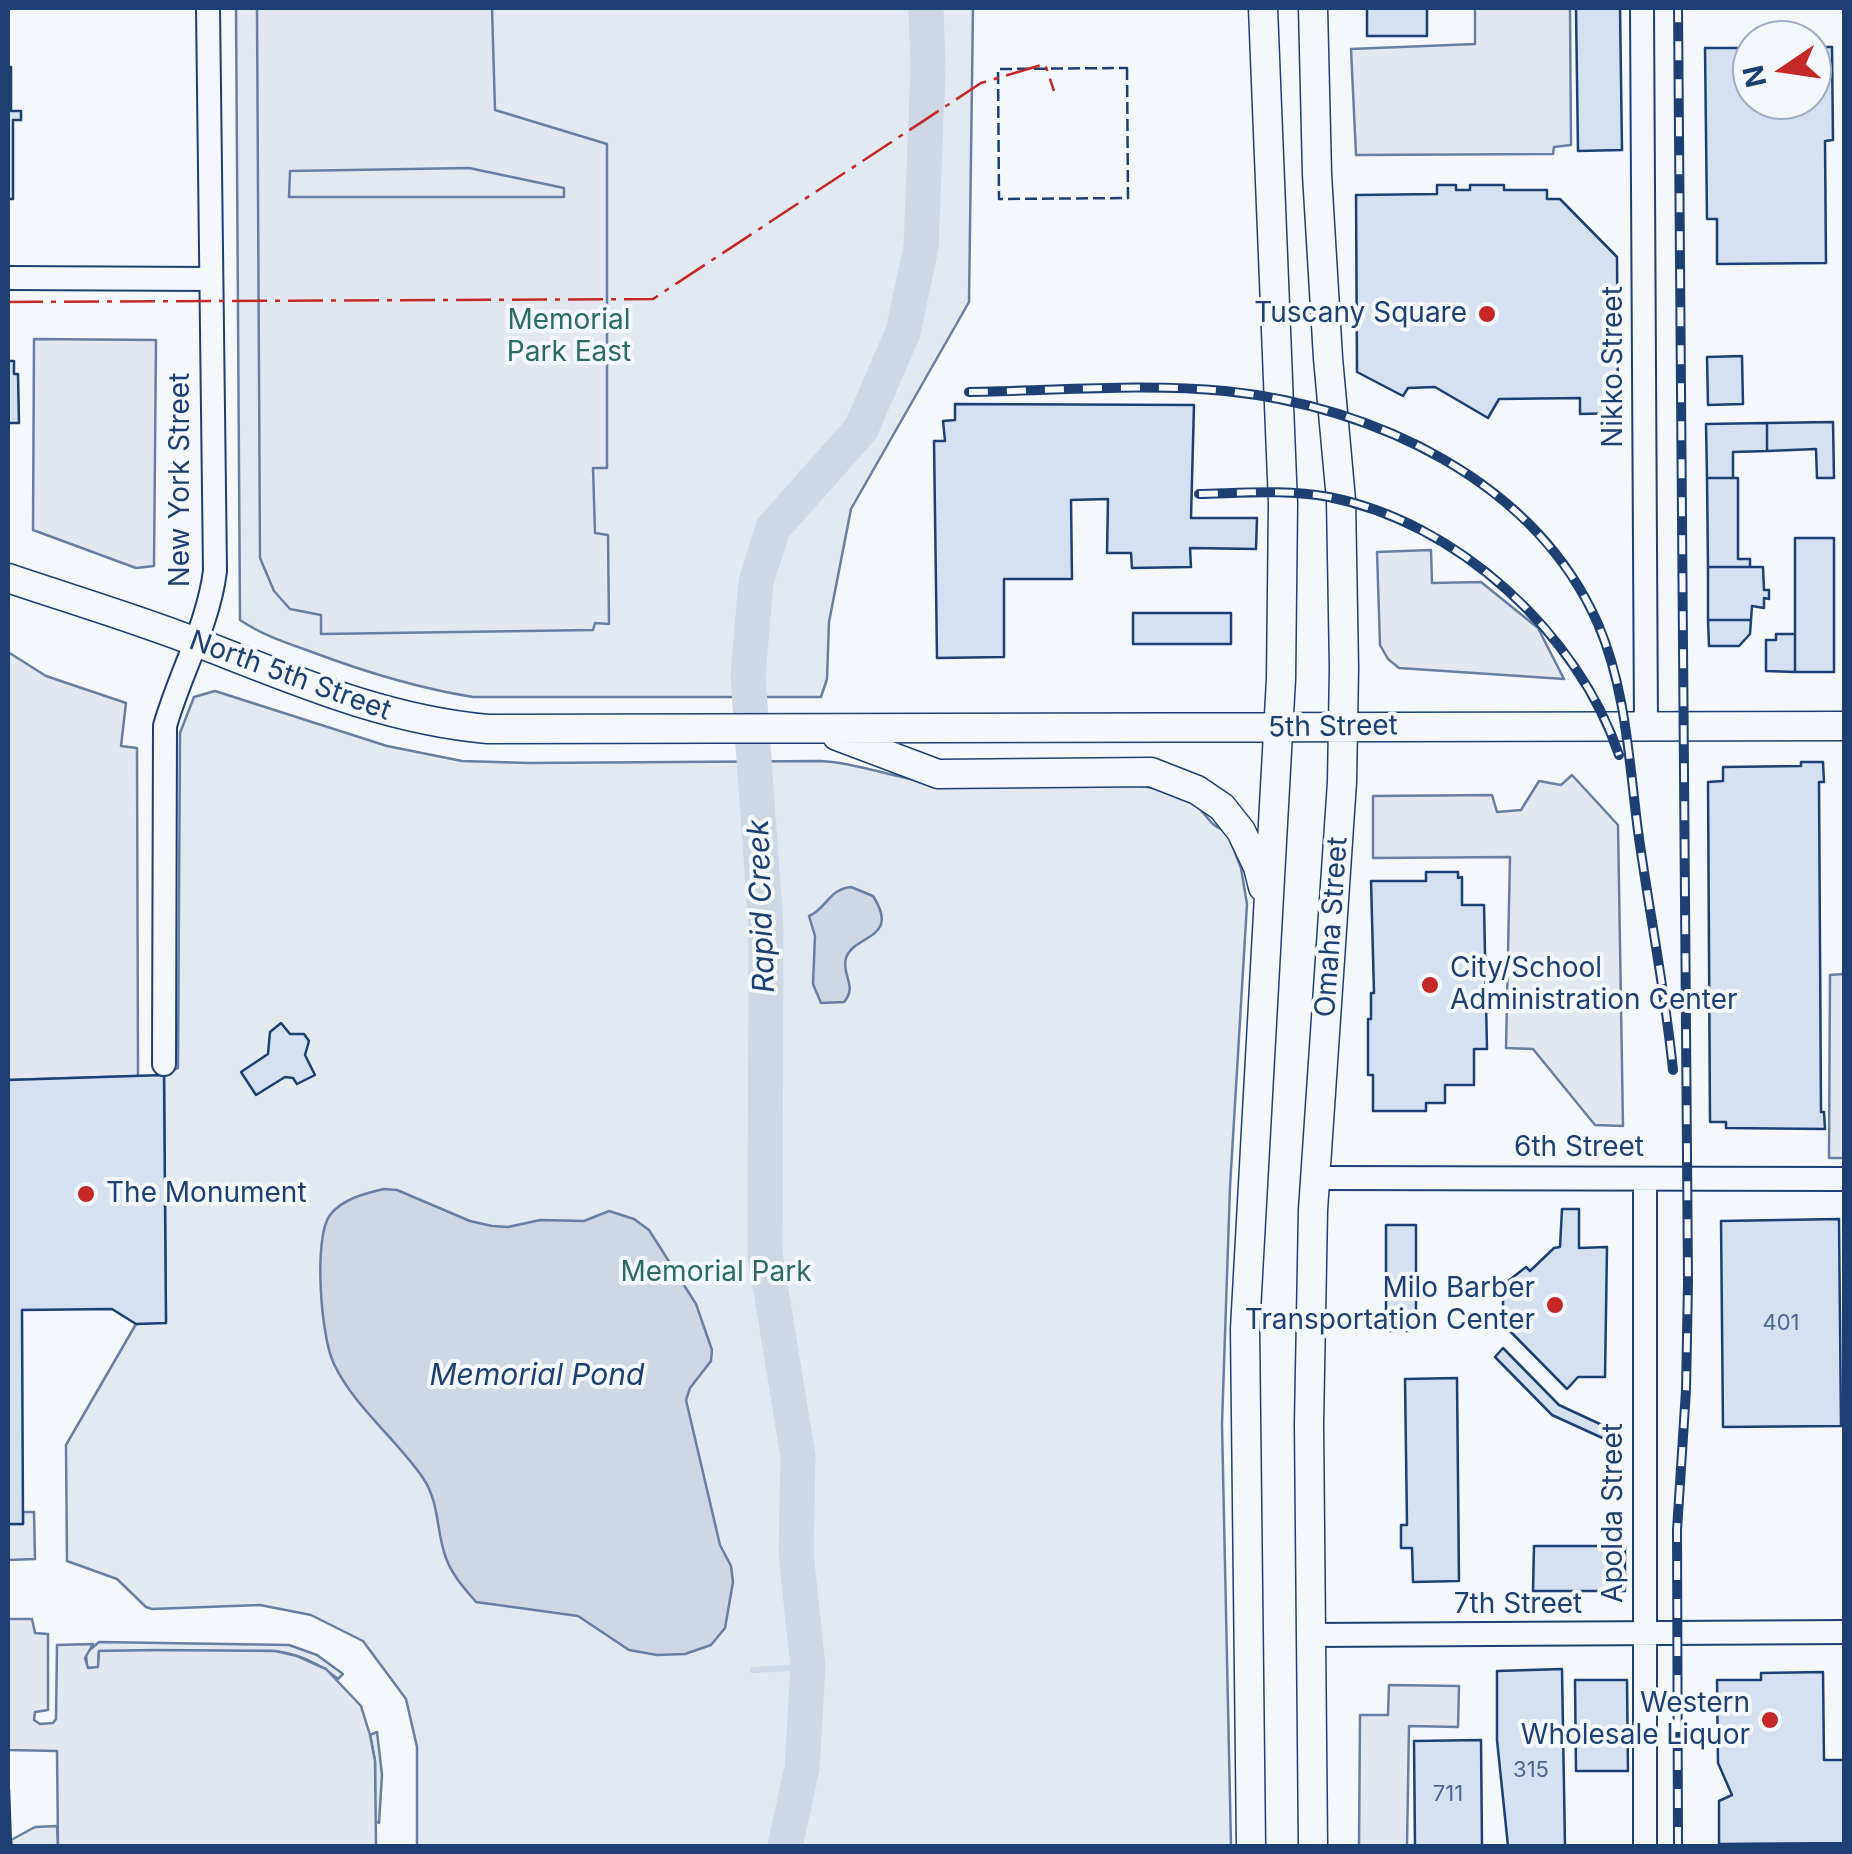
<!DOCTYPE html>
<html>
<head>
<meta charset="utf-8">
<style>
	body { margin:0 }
	#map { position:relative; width:1852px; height:1854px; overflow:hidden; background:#f4f7fb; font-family:Inter,sans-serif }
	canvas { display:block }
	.frame { position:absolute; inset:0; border:10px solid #1d3f73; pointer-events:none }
	.north { position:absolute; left:1732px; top:20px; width:100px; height:100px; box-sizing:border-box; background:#f4f7fb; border:2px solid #9eadc5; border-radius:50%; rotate:257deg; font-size:28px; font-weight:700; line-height:40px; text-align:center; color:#1d3f73 }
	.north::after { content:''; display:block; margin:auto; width:35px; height:45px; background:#c62828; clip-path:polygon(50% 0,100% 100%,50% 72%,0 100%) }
</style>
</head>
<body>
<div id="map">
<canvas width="1852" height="1854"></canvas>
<div class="frame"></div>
<div class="north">N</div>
</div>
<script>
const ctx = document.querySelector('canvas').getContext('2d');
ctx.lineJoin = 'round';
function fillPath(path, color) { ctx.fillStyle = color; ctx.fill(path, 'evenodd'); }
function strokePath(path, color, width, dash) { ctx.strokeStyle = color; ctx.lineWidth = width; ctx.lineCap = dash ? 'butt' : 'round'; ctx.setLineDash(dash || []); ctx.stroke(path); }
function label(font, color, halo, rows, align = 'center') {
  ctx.font = font + ' Inter,sans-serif'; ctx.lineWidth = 8; ctx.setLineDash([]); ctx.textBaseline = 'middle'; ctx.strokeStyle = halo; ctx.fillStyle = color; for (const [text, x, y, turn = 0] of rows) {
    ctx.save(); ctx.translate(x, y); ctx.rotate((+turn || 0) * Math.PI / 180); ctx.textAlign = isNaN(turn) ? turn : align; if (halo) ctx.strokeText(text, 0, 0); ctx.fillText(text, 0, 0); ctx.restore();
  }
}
const green = new Path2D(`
	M236,8H973L969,302L851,509L829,622L827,679L821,697H473C417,688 365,672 312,652C287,643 262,635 240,620Z
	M215,691L387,746L462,761L529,763L821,761C860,763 896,779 935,783C1005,790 1089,774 1158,789C1170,792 1190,798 1199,808C1212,822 1208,823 1227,832L1241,868L1247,904L1230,1187L1222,1424L1231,1846H417V1747L406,1699L363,1641L311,1615L260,1605L152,1609L146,1607L117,1579L67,1561L66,1445L136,1324L166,1322L164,1075L178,1068L180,733L194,697Z
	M23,1512H34L35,1559L8,1560V1524H23Z
	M99,1642L289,1645L317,1655L343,1674L338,1679C320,1664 298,1654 275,1651H99L98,1668H87L86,1653Z
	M377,1732L382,1775L379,1823L375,1821V1761L370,1735Z
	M57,1826L58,1846H12L11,1840L35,1827Z`);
fillPath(green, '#e3e9f0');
strokePath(green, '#687fa3', 2.5);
const parking = new Path2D(`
	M257,8H492L495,110L607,144V468H593L595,533L608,535L609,624L595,623L593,630L321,634V615L290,609L274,591L260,558ZM469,168L564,188V197H289L290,171Z
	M1475,8H1570L1571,145L1554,147L1553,154L1356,155L1351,49L1475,44Z
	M34,339L156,340L154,566L136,568L33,530Z
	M1431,550L1432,583L1481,582L1538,628L1564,679L1399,668L1388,659L1380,645L1377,552Z
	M8,652L46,676L126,703L121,746L137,748L138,1076L8,1080Z
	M1572,775L1618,825L1623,1126L1595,1125L1533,1049L1506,1048L1510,857L1373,858V796L1492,795L1497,812L1521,810L1539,781L1561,785Z
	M1844,974V1158H1829L1830,975Z
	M8,1619H32L35,1633L48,1634V1710L35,1712L34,1720L40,1724L53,1723L56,1719L57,1645L93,1644L85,1658L88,1668L98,1667L99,1651L156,1650L275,1651L297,1656L326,1669L361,1706L370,1735L375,1761L376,1846H58L57,1751L8,1750Z
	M1389,1685L1459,1686L1458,1727L1409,1726L1407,1846H1359L1360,1715H1388Z`);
fillPath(parking, '#e3e8f0');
strokePath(parking, '#687fa3', 2.5);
const water = new Path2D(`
	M851,887L873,896C901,940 854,934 846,958C841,975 858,986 844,1002L821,1003L813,984L815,936L809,916C827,908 829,889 851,887Z
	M384,1189L397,1190L470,1221L492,1226L508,1227L540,1220L584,1221L609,1211L634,1219L649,1230L696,1304L712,1350L711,1361L690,1388L686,1400L720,1545L731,1566L733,1582L725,1628L711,1645L685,1654L657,1655L629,1650L578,1616L476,1602C465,1589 452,1575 446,1558C436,1532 440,1503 423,1478C397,1440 353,1405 334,1364C321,1339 313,1237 330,1215C342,1199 366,1193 384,1189Z`);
fillPath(water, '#cfd7e4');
strokePath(water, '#687fa3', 2.5);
strokePath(new Path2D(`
	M753,1670L808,1667`), '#cfd7e4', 6);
strokePath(new Path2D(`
	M785,1846L802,1768L808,1667L796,1554L798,1456L765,1254L766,926L748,676L756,582L773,528L861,429L903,332L921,247L928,69L926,8`), '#cfd7e4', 35);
const building = new Path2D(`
	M1367,8H1427V36H1367Z
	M1576,8H1620L1622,150L1578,151Z
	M1812,47H1832L1833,140L1825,141L1826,263L1717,264V219H1707L1705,48H1752V100H1812Z
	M8,67H11V111H21V120H13V199H8Z
	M1437,185H1456V190H1470V185H1504V190H1547V199H1560L1617,257L1618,413L1580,414V398L1499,399L1488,418L1435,387L1408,388L1403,396L1357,372L1356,195L1437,194Z
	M1742,356L1743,404L1708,405L1707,357Z
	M8,361H14V374H18L19,423H9L8,440Z
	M955,404L1194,405L1191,518H1257L1256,549L1190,548L1191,567L1132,568L1131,553H1107L1108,499L1071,500L1072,579H1004V657L937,658L934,441H945L943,421L955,420Z
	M1833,422L1834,478H1817L1816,449L1767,451V423Z
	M1767,423V451L1733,452V478H1707L1706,424Z
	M1707,478H1738V559H1750V567H1708Z
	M1795,538H1834V672H1795Z
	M1708,567H1763L1764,590H1769V599L1764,598V608L1752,606L1751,620H1708Z
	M1133,613H1231V644H1133Z
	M1708,620H1751L1750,634L1739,646H1709Z
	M1776,634H1795V672L1766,671V640H1776Z
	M1801,762H1823L1824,782H1819L1821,1112H1824L1825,1129L1726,1128V1122H1710L1708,782L1723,781V767L1801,766Z
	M1426,872H1458V878L1462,877V905H1484L1487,1049H1474V1085H1445V1103H1426V1111H1373V1075H1368V1019H1371V993H1374L1371,881H1426Z
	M281,1023L290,1034H304L309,1041L305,1055L315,1075L297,1084L293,1078L285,1077L256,1095L241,1072L268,1054L270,1032Z
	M164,1075L166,1323L136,1324L112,1309L22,1310L23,1524H8V1080Z
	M1562,1209H1579V1248L1607,1247L1605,1377H1578L1567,1389L1503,1324V1285L1526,1267L1530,1271L1554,1248L1560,1247Z
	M1839,1219L1841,1426L1723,1427L1721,1221Z
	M1386,1225H1416V1331H1386Z
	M1503,1348L1559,1405L1615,1431L1609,1441L1552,1415L1495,1357Z
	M1457,1378L1459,1581L1413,1582L1412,1548H1401V1525H1407L1405,1379Z
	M1534,1546H1625V1591H1533Z
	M1562,1669L1565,1846H1508L1497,1740V1671Z
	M1823,1672L1824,1760H1844V1843L1719,1844V1801L1732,1795L1718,1763L1717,1680H1761V1673Z
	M1575,1680H1627L1628,1771H1576Z
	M1481,1740L1482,1846H1415L1414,1741Z
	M8,1790H9L11,1846H8Z`);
fillPath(building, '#d5e0f0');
strokePath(building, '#1d3f73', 2.5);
const minor = new Path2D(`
	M1642,8L1646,726
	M8,278L210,279
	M164,1064L165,726C180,673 208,626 215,571L208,8
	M1314,1178L1844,1179
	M1645,1179V1846
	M1312,1635L1844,1632`);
const major = new Path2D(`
	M8,578C70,599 134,618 196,642C292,679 384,720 488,729L1844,726
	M837,736L938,774L1151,772L1197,790L1222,807L1241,831L1258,867L1263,887
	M1251,1846L1245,1329L1281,679L1283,504L1263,8
	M1313,1846L1309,1424L1313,1210L1342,782L1344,668L1341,500L1328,358L1317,174L1313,8`);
strokePath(minor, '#1d3f73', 26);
strokePath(major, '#1d3f73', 31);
strokePath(minor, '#f4f7fb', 22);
strokePath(major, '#f4f7fb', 28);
const rail = new Path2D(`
	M969,392C1053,391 1141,383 1225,391C1374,406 1535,481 1598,624C1626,689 1629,762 1638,831C1649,911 1665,990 1673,1070
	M1199,494C1242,493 1287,489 1329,497C1457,522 1578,633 1619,755
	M1678,1846L1677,1530L1686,1390L1688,1282L1678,8`);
strokePath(rail, '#1d3f73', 10);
strokePath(rail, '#f4f7fb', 6, [19]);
strokePath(new Path2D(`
	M1127,68L1128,198L999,199L998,69Z`), '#1d3f73', 2.5, [12, 5]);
strokePath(new Path2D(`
	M8,302L653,299L981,83L1045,64L1054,91`), '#c62828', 2.5, [35, 8, 5, 8]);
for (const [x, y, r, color] of [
	[1487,314,10,"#c62828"],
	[1430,985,10,"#c62828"],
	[86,1194,10,"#c62828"],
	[1555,1305,10,"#c62828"],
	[1770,1720,10,"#c62828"]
]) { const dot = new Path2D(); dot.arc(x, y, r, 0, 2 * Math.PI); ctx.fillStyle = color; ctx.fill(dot); strokePath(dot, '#f4f7fb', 4); }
label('22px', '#4b6792', null, [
	["401",1781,1323],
	["315",1531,1770],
	["711",1448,1794]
]);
label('28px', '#1d3f73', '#f4f7fb', [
	["Tuscany Square",1467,314],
	["City/School",1450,969,"left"],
	["Administration Center",1450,1001,"left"],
	["The Monument",106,1194,"left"],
	["Milo Barber",1535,1289],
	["Transportation Center",1535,1321],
	["Western",1750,1704],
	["Wholesale Liquor",1750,1736]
], 'right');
label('28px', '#2c6c60', '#f4f7fb', [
	["Memorial",569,321],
	["Park East",569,353],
	["Memorial Park",716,1273]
]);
label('28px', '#1d3f73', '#f4f7fb', [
	["Nikko Street",1614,367,-90],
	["New York Street",181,480,-90],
	["North 5th Street",290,676,20],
	["5th Street",1333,727,-1],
	["Omaha Street",1332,927,-86],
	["6th Street",1579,1148],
	["Apolda Street",1614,1513,-90],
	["7th Street",1518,1605]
]);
label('italic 30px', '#1d3f73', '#f4f7fb', [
	["Rapid Creek",762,906,-92],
	["Memorial Pond",537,1376]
]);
</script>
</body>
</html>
